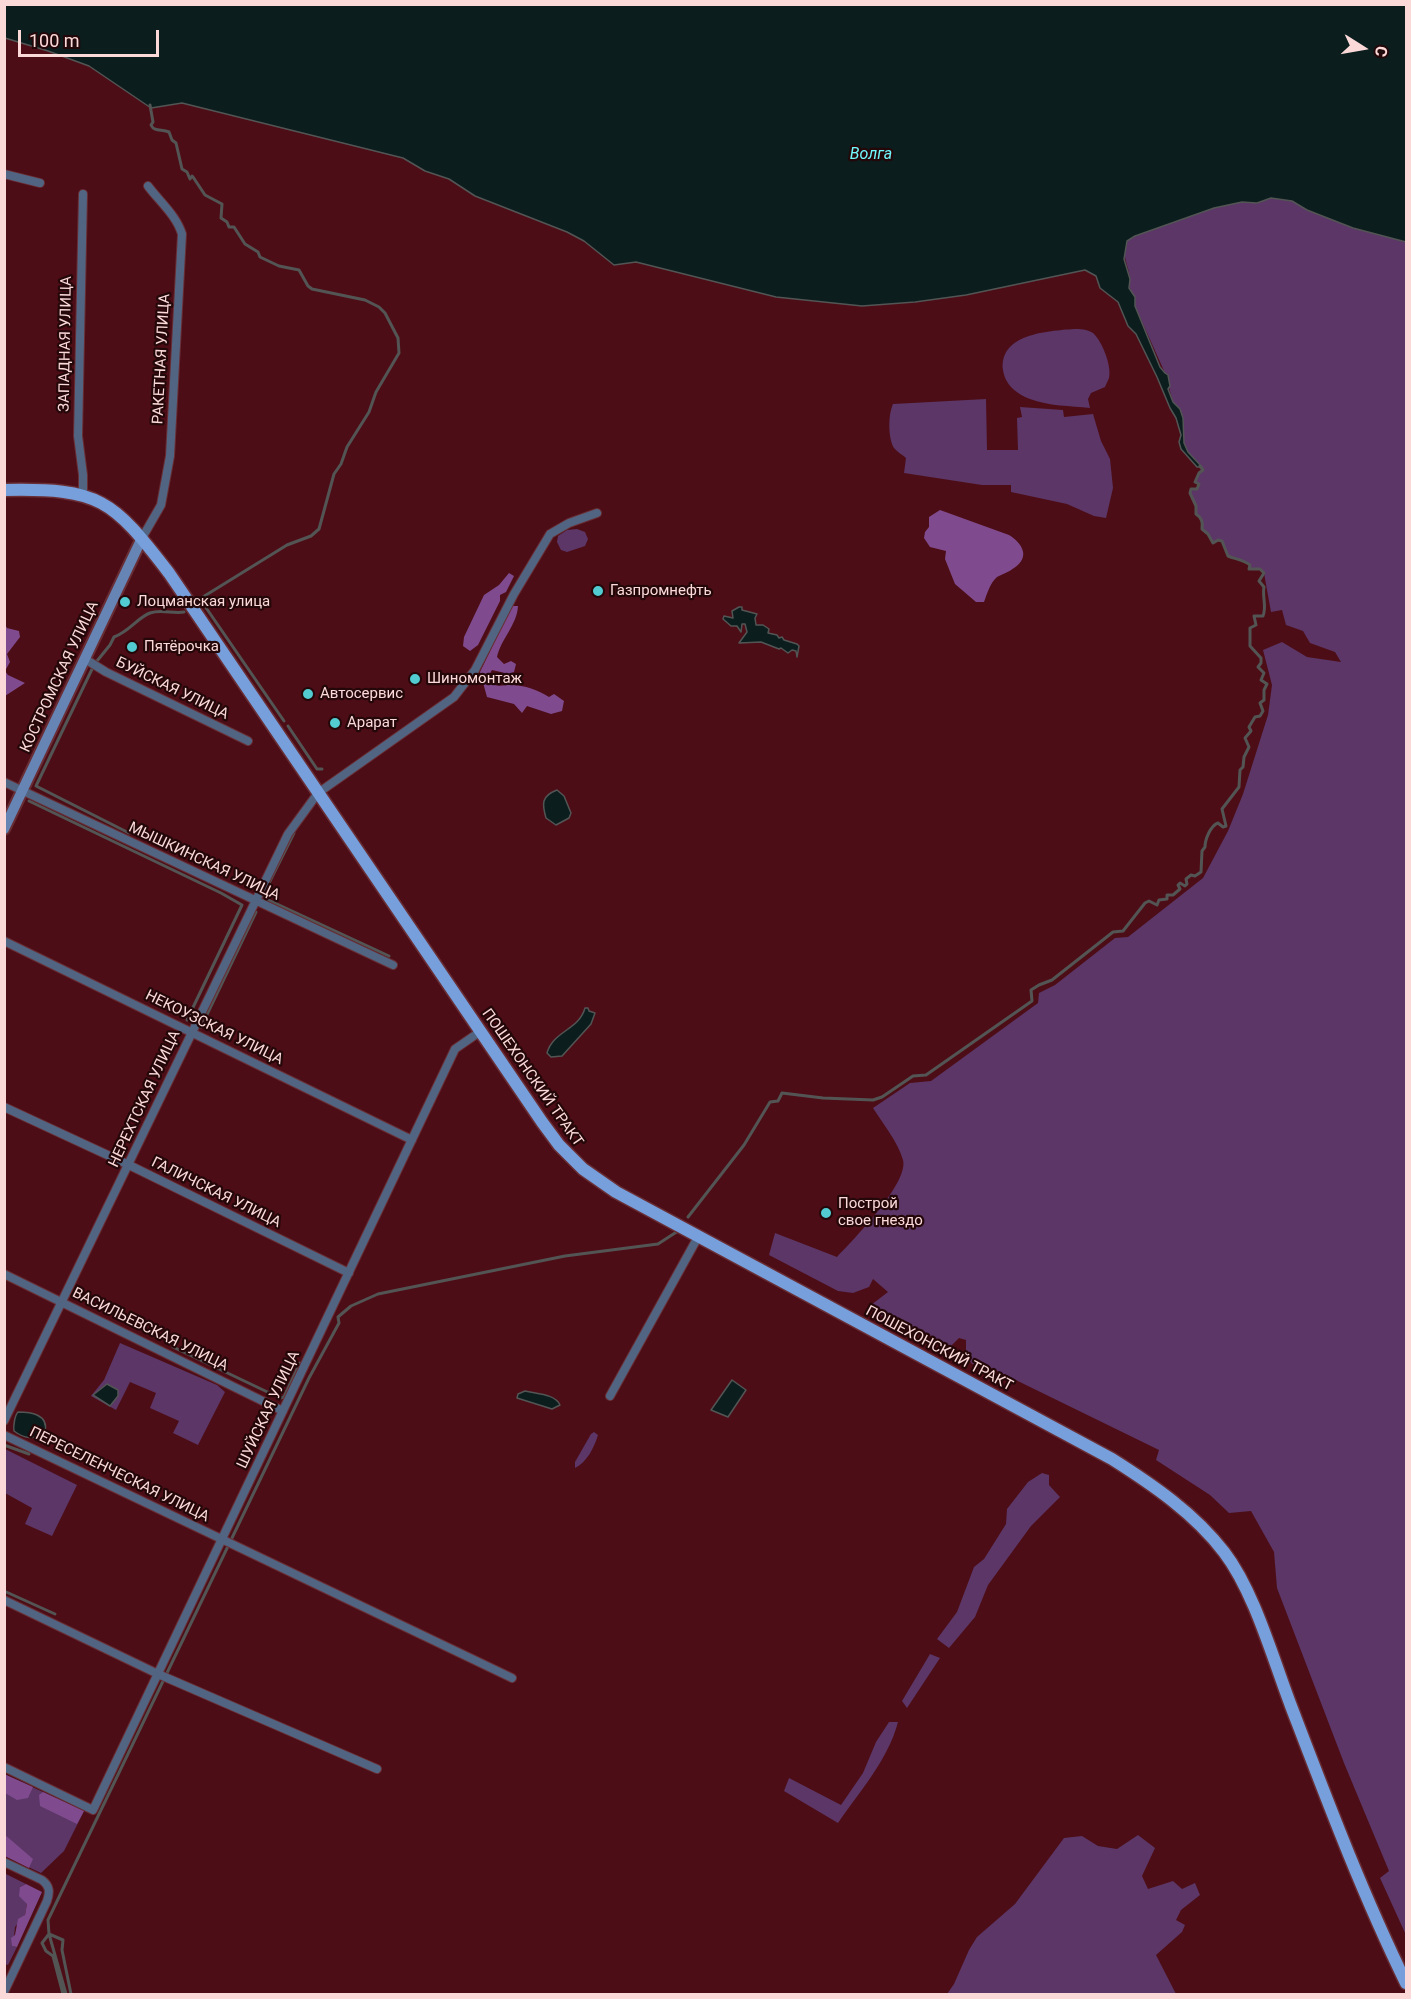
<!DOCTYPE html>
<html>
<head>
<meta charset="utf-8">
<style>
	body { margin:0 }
	#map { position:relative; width:1411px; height:1999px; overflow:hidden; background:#4d0d16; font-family:Roboto,sans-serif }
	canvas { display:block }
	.frame { position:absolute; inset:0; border:6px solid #fbd9d9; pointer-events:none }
	.north { position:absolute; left:1333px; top:18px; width:60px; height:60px; -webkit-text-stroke:4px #230709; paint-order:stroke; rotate:101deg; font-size:16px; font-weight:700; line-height:24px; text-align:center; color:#fbd9d9 }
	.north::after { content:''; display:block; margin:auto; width:21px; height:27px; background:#fbd9d9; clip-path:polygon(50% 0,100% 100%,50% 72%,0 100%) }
	.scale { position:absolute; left:18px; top:30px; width:141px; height:27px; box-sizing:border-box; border:3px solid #fbd9d9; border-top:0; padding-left:8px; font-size:18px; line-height:21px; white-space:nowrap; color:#fbd9d9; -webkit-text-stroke:4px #230709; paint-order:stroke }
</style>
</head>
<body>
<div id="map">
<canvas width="1411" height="1999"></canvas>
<div class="frame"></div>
<div class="north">С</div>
<div class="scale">100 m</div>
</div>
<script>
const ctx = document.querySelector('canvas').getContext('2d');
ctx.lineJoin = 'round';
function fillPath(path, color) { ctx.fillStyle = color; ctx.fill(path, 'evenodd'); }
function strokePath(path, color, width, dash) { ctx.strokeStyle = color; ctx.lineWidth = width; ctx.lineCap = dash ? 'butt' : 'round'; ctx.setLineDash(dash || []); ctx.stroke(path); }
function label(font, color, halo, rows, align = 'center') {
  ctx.font = font + ' Roboto,sans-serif'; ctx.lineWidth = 4.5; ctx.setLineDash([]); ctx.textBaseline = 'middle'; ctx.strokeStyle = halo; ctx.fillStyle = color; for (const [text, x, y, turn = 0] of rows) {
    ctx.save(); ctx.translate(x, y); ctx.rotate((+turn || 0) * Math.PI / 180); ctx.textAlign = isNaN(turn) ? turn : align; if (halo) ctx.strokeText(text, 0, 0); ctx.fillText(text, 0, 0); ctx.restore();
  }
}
fillPath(new Path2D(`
	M1271,198L1292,201L1307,210L1353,228L1406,242V1935L1380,1878L1389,1871L1344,1763L1277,1588L1274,1552L1251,1511L1229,1513L1210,1495L1156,1460L1159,1450L983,1364H972L966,1356V1340L959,1338L951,1346L886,1313L882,1316L871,1309V1305L888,1292L873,1279L869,1287L853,1293L838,1291L769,1255L775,1233L837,1257C853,1240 909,1183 903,1160C898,1142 883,1124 873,1108L910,1083L931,1081L1038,1003L1039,993L1055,985L1115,938L1128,937L1203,878L1228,831L1243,794L1268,715L1272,685L1263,650L1282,642L1307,657L1341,662L1335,652L1310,643L1303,631L1286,625L1282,610L1271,612L1264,573L1260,569H1249V565C1244,560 1235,559 1228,556L1222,541L1218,540L1213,543L1208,534L1202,529C1203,522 1202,518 1196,514V505L1190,493L1191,489H1197L1199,484L1195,482L1199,473L1202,470V467L1188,452L1184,443L1183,417L1180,409L1173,402L1165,373L1135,306C1135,298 1133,296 1130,288C1127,281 1130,286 1130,279C1129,263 1115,245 1135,236L1214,208L1242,202L1257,203Z
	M1074,329C1080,329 1087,329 1093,333C1102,341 1112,366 1109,378C1108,381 1106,384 1105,387L1091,393L1088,399L1090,408C1071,406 1048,406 1030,399C1017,394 1005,385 1003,370C999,334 1047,331 1074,329Z
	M986,399L987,450H1018L1017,418L1022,417L1020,407L1063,410L1064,417L1093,414L1101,441L1110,459L1113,488L1106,518L1094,516L1067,504L1011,492V485H982L904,473L906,458C903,455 897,452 894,448C888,438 888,415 893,404Z
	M577,529L585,532L588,539L585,546L567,552L561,550L557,542L558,536L567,530Z
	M120,1343L217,1385L225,1392L198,1445L173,1433L179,1421L150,1408L156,1393L130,1382L116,1410L91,1396L104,1380Z
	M594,1432L598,1435C594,1448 587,1462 575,1468V1462L591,1434Z
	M5,1449L77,1485L52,1536L25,1524L32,1508L5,1493Z
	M1042,1473L1049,1475V1485L1060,1497L1031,1526L988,1585L975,1617L949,1648L937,1639L957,1612L974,1567L984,1559L1006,1524L1007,1509L1028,1482Z
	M930,1654L940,1658L907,1708L902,1701Z
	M889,1722H898C888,1760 860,1791 838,1823L784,1791L789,1778L841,1805L863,1773L876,1742Z
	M4,1774L84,1811L64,1851L41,1873L5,1856Z
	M1138,1835L1155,1848L1142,1876L1148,1889L1173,1881L1182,1889L1195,1883L1200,1895L1181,1910L1176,1920L1185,1925L1182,1932L1156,1955L1176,1994H947L954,1984L969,1950L977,1937L1015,1904L1064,1838L1082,1836L1098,1846L1117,1849Z
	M4,1873L26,1884L20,1887L27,1904L25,1915L15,1927L13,1946L17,1947L8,1965L4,1964Z`), '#5b3666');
fillPath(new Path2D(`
	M940,510L1009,535C1022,543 1031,557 1014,568C1009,572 1002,574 997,577C990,583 987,594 984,602H976L955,584L945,559L946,551L930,547L924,538L925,532L929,527V517Z
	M509,573L514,576L506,592L500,595V601L478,645L470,651L463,646L464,637L484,595L499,585Z
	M512,606H518C517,625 501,639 497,657L504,664L511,661L516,664L514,672L509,674L492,670L489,675L491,684C499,687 503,685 511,685C525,685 538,690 549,697L554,694L564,701L562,711L551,714L527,706L522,713L514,704L487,697L480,672Z
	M4,623L7,628L19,631L20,637L7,654L10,662L5,671L8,675L25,683L5,696Z
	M4,1774L33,1787L28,1798L17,1800L5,1793Z
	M43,1792L84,1811L77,1824L40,1806L39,1795Z
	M4,1834L33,1859L29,1868L5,1856Z
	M26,1884L42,1892L17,1947L12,1946L11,1938L15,1935L18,1919L25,1915L27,1904L19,1896L20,1887Z`), '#7f4b8e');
const water = new Path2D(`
	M4,5H1406V242L1353,228L1307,210L1292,201L1271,198L1257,203L1242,202L1214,208L1135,236L1127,241L1124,259L1130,279L1129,288L1135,297V306L1160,367L1165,373L1168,375L1170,386L1168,389L1173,402L1180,409L1183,418L1184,443L1188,452L1202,467H1197L1181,449L1179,442L1181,435L1176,418L1170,408L1157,377L1136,334L1128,326L1118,302L1100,288L1096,276L1085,270L966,295L915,302L862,306L776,297L636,262L614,265L584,241L567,232L475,196L449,179L425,171L403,158L182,103L151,108L89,66L48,51L5,38Z
	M739,607H742V610L757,614L755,618L756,625H763L769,629L768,633L777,635L779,638L782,637L784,640L797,644L799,646L797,657L796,651L792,650L788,653L781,648L779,649L761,642L739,643L747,632L745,624H742L741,632L737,626H731L723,619L724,616L733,618L732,611Z
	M557,790L564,796L571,813L569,818L556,825L546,818C542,804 541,796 557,790Z
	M585,1008H588L589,1011L595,1013L591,1024L562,1056L551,1057L547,1053C553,1031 579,1030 585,1008Z
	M732,1380L746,1390L728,1417L711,1410Z
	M107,1384L118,1390V1396L110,1406L93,1395Z
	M525,1391C537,1394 555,1394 560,1405L552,1409L517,1398L518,1394Z
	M18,1412C30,1412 49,1414 45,1432C35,1441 23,1438 14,1431C13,1426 15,1415 18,1412Z`);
fillPath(water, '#0b1d1d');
strokePath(water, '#535555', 1.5);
strokePath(new Path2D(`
	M150,105L153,122L151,125C154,132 162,129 169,132L172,140L176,143L182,169L187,172L190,179L192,176L193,177L205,195L222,204L221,218L227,222L229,227H234L245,244L258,252L260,257L279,266L299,270L308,286L312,289L365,300L379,307L385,313L398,338L399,353L376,392L369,412L347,447L341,464L334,474L319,529L311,536L287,545L198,600
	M200,599L284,721
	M97,661L110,645L114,637C130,631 137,618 150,613C161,609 173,614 184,612
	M94,665L36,786L129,833
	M288,726L317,769H322
	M29,801L221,893L242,905L187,1020
	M294,833L263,895L264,898L389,956
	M201,1027L256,912
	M688,1217L744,1145L770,1102L778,1101L782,1093L823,1098L873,1100L882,1097L913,1076L926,1075L1032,1001L1031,990L1039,985L1052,980L1113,932L1123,931L1145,903L1149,901L1157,905L1159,900L1167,899V895H1173L1180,889L1178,885L1180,883L1185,886L1187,884L1186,879L1191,875L1195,876L1201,872L1202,851L1205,847C1205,840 1210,826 1218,823L1223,827L1226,826L1222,809L1239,787L1240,770L1243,767L1244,757L1249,747L1245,738L1251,731L1249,727L1255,717L1260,716L1263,711L1260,703L1264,700V690L1267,684L1261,680L1264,673L1258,667L1261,663V658L1250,646V628L1256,625L1254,616H1263C1267,606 1262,597 1264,587L1259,581L1264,573L1260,569H1249L1250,565C1244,560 1235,559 1228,556L1222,541L1218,540L1213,543L1208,534L1202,529C1203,522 1202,518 1196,514V506L1190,493L1191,489H1197L1199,484L1195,482L1199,473L1203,470L1200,466
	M173,1347L280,1398L284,1397L300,1363
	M4,1445L29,1454
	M4,1591L55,1614
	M63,1994L53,1956L46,1951L42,1943L49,1934L63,1940L62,1950L71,1994
	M66,1994L49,1934L48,1920L309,1378L339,1323L338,1317L351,1306L378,1294L565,1256L658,1244L678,1231`), '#535555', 3);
const street = new Path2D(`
	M4,174L40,183
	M83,494V475L78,436L83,194
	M142,538L161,505L170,456L182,234C176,215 160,202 148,186
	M85,659L106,672L248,741
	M4,782L393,965
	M4,941L412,1140
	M4,1107L129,1165L349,1273
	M4,1274L283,1411
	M610,1396L698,1237
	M4,1421L288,834L318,793L454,697L475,670L514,594L550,534L569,523L597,513
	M4,1435L512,1678
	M4,1600L158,1674L377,1769
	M4,1767L93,1810L455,1049L481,1031
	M4,1862L42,1880C50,1886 50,1892 47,1901L4,1992`);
const secondary = new Path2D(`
	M4,829L142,538`);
const primary = new Path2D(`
	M4,490C100,488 112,499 169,573L542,1122L559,1145L583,1169L616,1192L1112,1459C1153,1485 1194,1513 1224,1552C1254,1591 1273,1659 1291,1706C1327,1800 1362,1893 1406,1983`);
strokePath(street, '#692e35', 10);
strokePath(secondary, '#692e35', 14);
strokePath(primary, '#692e35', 15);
strokePath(street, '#516582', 8);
strokePath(secondary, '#6685b5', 10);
strokePath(primary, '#769fdc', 12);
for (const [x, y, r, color] of [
	[598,591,6,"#52ccd1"],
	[125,602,6,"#52ccd1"],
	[132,647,6,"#52ccd1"],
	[415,679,6,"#52ccd1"],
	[308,694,6,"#52ccd1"],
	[335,723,6,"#52ccd1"],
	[826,1213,6,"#52ccd1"]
]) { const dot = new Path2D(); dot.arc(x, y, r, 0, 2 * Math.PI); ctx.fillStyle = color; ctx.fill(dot); strokePath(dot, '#230709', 2); }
label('15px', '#fbd9d9', '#230709', [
	["ЗАПАДНАЯ УЛИЦА",66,344,-89],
	["РАКЕТНАЯ УЛИЦА",162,359,-87],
	["КОСТРОМСКАЯ УЛИЦА",60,677,-65],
	["БУЙСКАЯ УЛИЦА",172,689,26],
	["МЫШКИНСКАЯ УЛИЦА",204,862,25],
	["НЕКОУЗСКАЯ УЛИЦА",214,1028,26],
	["ПОШЕХОНСКИЙ ТРАКТ",532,1078,55],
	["НЕРЕХТСКАЯ УЛИЦА",145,1099,-65],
	["ГАЛИЧСКАЯ УЛИЦА",216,1193,26],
	["ВАСИЛЬЕВСКАЯ УЛИЦА",150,1330,26],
	["ПОШЕХОНСКИЙ ТРАКТ",939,1349,28],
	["ШУЙСКАЯ УЛИЦА",269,1410,-65],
	["ПЕРЕСЕЛЕНЧЕСКАЯ УЛИЦА",119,1475,26]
]);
label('15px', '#fbd9d9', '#230709', [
	["Газпромнефть",610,591],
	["Лоцманская улица",137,602],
	["Пятёрочка",144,647],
	["Шиномонтаж",427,679],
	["Автосервис",320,694],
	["Арарат",347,723],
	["Построй",838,1204],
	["свое гнездо",838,1221]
], 'left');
label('italic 16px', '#70f8fd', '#230709', [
	["Волга",871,155]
]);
</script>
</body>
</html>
